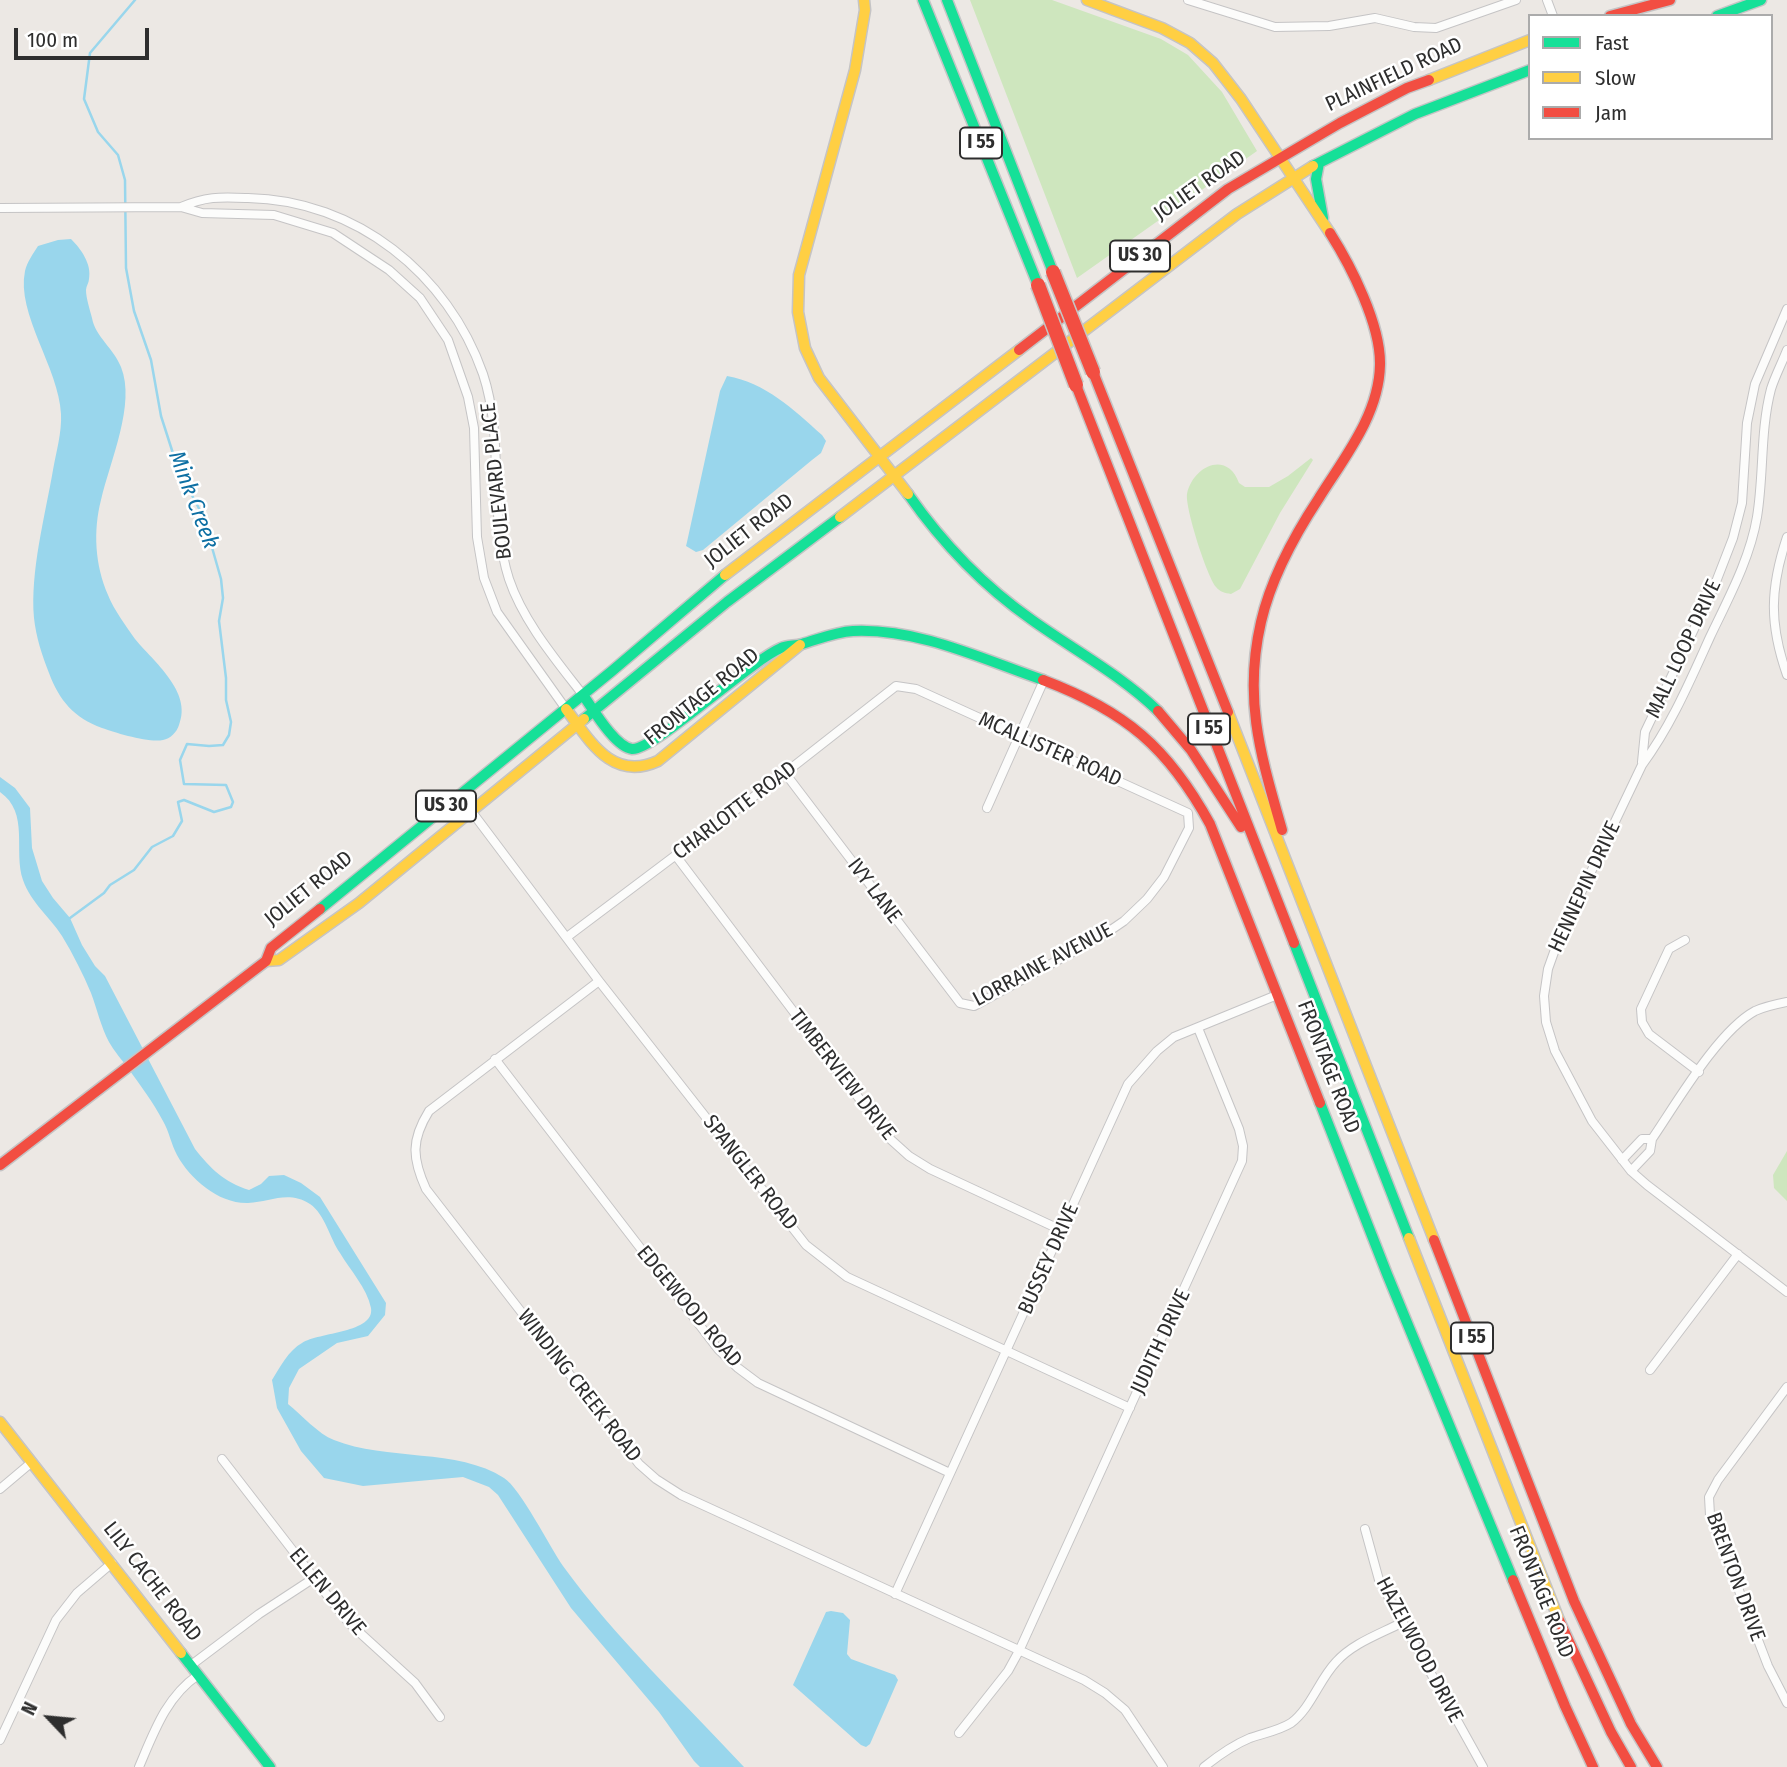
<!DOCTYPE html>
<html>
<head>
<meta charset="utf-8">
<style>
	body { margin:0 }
	#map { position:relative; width:1787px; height:1767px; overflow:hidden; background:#ece8e4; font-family:"Fira Sans Condensed",sans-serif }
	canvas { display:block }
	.legend { position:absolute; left:1528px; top:14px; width:245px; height:126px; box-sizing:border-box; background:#fff; border:2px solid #ababab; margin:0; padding:9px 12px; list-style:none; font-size:21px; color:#2e2e2e }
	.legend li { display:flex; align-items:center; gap:14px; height:35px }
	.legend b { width:35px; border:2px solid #ababab }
	.north { position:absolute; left:14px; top:1683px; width:70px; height:70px; -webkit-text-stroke:5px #fff; paint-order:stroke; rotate:296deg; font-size:19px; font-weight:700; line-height:28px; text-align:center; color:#2e2e2e }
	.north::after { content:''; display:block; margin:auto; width:24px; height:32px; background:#2e2e2e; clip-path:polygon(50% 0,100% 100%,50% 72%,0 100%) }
	.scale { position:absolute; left:14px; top:28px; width:135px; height:32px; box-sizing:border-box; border:4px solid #2e2e2e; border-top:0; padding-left:9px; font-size:21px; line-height:24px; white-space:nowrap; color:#2e2e2e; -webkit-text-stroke:5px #fff; paint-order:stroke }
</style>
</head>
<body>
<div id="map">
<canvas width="1787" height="1767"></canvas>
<ul class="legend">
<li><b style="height:9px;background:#16e098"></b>Fast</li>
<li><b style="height:9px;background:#ffcf43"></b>Slow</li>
<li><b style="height:9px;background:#f24e42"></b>Jam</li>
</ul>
<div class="north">N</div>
<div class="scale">100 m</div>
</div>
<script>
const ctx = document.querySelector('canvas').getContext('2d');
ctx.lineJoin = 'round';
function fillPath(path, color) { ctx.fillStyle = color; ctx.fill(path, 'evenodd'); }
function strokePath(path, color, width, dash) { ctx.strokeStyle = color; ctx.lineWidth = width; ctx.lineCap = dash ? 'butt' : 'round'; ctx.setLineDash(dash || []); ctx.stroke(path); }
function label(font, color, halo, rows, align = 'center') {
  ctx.font = font + ' "Fira Sans Condensed",sans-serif'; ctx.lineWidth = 5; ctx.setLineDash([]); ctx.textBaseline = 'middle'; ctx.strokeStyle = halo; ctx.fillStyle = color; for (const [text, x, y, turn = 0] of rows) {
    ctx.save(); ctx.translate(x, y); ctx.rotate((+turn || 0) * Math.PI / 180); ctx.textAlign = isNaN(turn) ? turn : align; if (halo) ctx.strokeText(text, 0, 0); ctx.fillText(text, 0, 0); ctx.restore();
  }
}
fillPath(new Path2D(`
	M970,0H1052L1161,39L1188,55L1222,92L1257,151L1077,278Z
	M1311,458L1313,460L1280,513L1240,589L1231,594C1225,593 1220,592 1216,587C1207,576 1185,508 1187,494C1193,466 1227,450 1239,483L1245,487H1269L1288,476Z
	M1787,1151V1201L1774,1188L1773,1175Z`), '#cee6be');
fillPath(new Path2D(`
	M71,239C81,249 92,264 89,279C89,283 86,286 86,290C86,298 90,310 92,318C95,336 114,349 121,367C136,404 110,461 101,500C93,531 95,565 108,595C114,610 126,626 135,639C153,661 193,692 179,725C177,732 170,739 163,740C149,743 116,733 102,728C74,718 59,700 49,673C42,655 36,637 34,618C30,572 45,516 53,470C56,453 62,432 61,414C59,368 16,314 25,271C27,262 33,254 38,246L58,240Z
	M727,376C766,383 793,409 822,435L826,441L821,453L812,460L703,550L696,552L686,546L687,542L720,391Z
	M0,777L15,788L30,808L32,848L42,881L53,898L70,918L82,945L95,966L105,976L195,1149C211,1169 224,1182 249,1190L261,1184L269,1176L284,1175L301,1183L320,1197L386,1303L385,1315L368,1336L337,1343L299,1369L289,1388L288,1404C302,1415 318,1434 334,1440C386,1461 458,1448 504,1478C520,1488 550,1547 563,1566C616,1639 683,1701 744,1767H700L694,1761L659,1712L571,1608L498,1495L489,1487L463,1477L363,1486L324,1478L301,1451L277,1408L272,1380C280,1367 289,1350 302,1343C319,1332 375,1333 371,1308C367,1288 350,1270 340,1253C330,1239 325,1214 310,1204C288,1190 270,1202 248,1203C219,1204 190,1179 177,1155C171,1144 169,1131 163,1121C153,1102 140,1085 128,1068C122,1060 114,1051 109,1042C101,1027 97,1009 91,993C83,974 73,954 62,936C50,917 31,903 23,880C13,851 30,813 0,792Z
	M831,1611L843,1613L850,1620L847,1654L851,1659L895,1675L898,1680L870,1744L866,1747L861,1745L793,1685L826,1612Z`), '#99d6ec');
strokePath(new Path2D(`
	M70,918L104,893L110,885L134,870L152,847L173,836L182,821L178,802L184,800L214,812L231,807L233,802L226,785L184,784L180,760L187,744L209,746L223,745L229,735L231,722L226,700V678L219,621L223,598L221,579L203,516L178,469L161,416L151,360L134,311L126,268L125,180L118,155L98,132L84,99L90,53L135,0`), '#99d6ec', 2.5);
const street = new Path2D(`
	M1188,0L1275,27L1329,26L1375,18L1414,27L1436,28L1516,0
	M1547,0L1553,16
	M181,207C206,196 221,197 248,198C356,200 448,274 483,374C505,440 488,514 509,579C523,621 556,660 583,695
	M0,208L181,207L202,213L274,215L333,233L389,270L420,298L448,340L468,397L474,428L477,537L484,578L497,612L566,709
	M1787,350C1782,363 1775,376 1771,389C1760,431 1764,475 1757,517C1750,559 1728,599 1710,637C1690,681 1671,726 1642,765L1558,941L1548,969L1544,996L1546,1022L1555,1051L1592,1121L1631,1171L1647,1185L1787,1292
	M1787,537C1770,588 1769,624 1787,675
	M1642,762L1645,732L1714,587L1733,538L1742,503L1747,423L1755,384L1787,309
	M987,808L1044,680
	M472,812L599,981L806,1245L847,1277L1130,1408
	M676,856L889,1138L909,1156L930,1169L1061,1230
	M567,937L785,773L896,686L916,689L1188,813L1189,828L1164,877L1147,899L1124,921L1102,936L974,1006L960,1003L785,773
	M1685,940L1669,949L1641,1009L1642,1022L1649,1034L1699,1072
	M599,981L429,1111C411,1140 412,1158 426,1189L639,1464L656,1479L681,1495L1084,1680L1105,1693L1125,1710L1163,1767
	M495,1059L718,1349L738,1368L758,1383L950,1473
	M1622,1160L1642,1139H1652
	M1631,1171L1650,1151L1652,1139C1676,1104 1718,1031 1755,1011C1764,1007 1777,1004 1787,1002
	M1650,1370L1738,1254
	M1787,1387L1718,1480L1709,1497L1710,1515L1768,1666L1787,1703
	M222,1459L348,1622L415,1683L440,1717
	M0,1489L32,1462
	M1365,1529L1379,1580L1483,1767
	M895,1594L1128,1084L1157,1051L1174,1037L1277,995
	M190,1666L259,1614L314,1578
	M959,1733L1008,1671L1019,1651L1242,1161L1243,1146L1239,1129L1198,1028
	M0,1740L56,1620L77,1593L112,1563
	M139,1767C154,1732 166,1697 198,1675
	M1204,1767C1219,1755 1233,1745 1250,1738C1264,1733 1278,1731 1291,1723C1311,1708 1319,1680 1336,1662C1353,1643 1380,1634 1401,1623`);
const fast = new Path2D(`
	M923,0L1038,285
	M947,0L1053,272
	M1717,16L1761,0
	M1319,163L1316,179L1323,218
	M1313,166L1415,114L1530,70
	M908,494C943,544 982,585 1032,620C1074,650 1121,675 1158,711
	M583,695C593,709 615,747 632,749C653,751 750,661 781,648C787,645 795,646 802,644C819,639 835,632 853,631C918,628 982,659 1043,680
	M584,719L727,602L840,517
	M320,909L612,671L725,575
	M1294,943L1409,1238
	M1320,1103L1387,1274L1513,1580
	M181,1653L270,1767`);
const slow = new Path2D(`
	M864,0L865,10L855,70L799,275L798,312L805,348L819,378L908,494
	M1087,0L1162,28L1190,43L1213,63L1241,99L1330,233
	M1429,80L1530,40
	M840,517L1237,214L1313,166
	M725,575L1019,350
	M566,709C590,741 612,782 658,761L800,645
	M1228,712L1434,1240
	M266,961L279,960L359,903L584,719
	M1409,1238L1559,1620
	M0,1422L181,1653`);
const jam = new Path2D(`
	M1610,16L1670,0
	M1019,350L1228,189L1340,123L1407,88L1429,80
	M1093,372L1228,712
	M1076,385L1294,943
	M1043,680C1125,711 1168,747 1210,824L1320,1103
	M1158,711L1191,750L1241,827
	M1282,830C1261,756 1243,700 1261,622C1271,578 1294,536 1319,498C1344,458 1379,415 1380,365C1381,325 1351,266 1330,233
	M0,1165L266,961L271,948L320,909
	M1434,1240L1574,1601L1631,1724L1657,1767
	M1513,1580L1565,1706L1593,1767
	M1559,1620L1611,1732L1631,1767`);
strokePath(street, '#c5c4c5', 10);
strokePath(fast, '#c5c4c5', 13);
strokePath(slow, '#c5c4c5', 13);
strokePath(jam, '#c5c4c5', 13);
strokePath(street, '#fcfcfb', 8);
strokePath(fast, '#16e098', 10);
strokePath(slow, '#ffcf43', 10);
strokePath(jam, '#f24e42', 10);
const jamBridge = new Path2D(`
	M1053,272L1093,372
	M1038,285L1076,385`);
strokePath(jamBridge, '#c6c5c4', 17, []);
strokePath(jamBridge, '#f24e42', 14);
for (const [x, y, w] of [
	[981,143,42],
	[1140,256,60],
	[1209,729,42],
	[446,806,60],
	[1472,1338,42]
]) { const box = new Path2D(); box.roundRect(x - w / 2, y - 15.5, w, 31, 5); ctx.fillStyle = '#fff'; ctx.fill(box); strokePath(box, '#2e2e2e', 2); }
label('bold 19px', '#2e2e2e', null, [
	["I 55",981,143],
	["US 30",1140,256],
	["I 55",1209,729],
	["US 30",446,806],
	["I 55",1472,1338]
]);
label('21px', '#2e2e2e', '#fff', [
	["PLAINFIELD ROAD",1394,75,-25],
	["JOLIET ROAD",1200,186,-35],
	["BOULEVARD PLACE",497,481,-96],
	["JOLIET ROAD",749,531,-38],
	["MALL LOOP DRIVE",1684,649,-65],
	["FRONTAGE ROAD",702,697,-39],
	["MCALLISTER ROAD",1050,750,24],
	["CHARLOTTE ROAD",735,811,-37],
	["HENNEPIN DRIVE",1585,887,-65],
	["JOLIET ROAD",309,889,-39],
	["IVY LANE",874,891,53],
	["LORRAINE AVENUE",1043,965,-28],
	["FRONTAGE ROAD",1328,1067,69],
	["TIMBERVIEW DRIVE",842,1075,52],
	["SPANGLER ROAD",750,1173,52],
	["BUSSEY DRIVE",1049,1259,-66],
	["EDGEWOOD ROAD",689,1307,50],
	["JUDITH DRIVE",1161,1342,-65],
	["WINDING CREEK ROAD",579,1386,52],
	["BRENTON DRIVE",1735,1577,70],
	["LILY CACHE ROAD",152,1582,52],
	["ELLEN DRIVE",327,1592,50],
	["FRONTAGE ROAD",1541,1592,68],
	["HAZELWOOD DRIVE",1419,1650,62]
]);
label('italic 23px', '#0d6fa3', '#fff', [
	["Mink Creek",193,500,69]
]);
</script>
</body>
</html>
